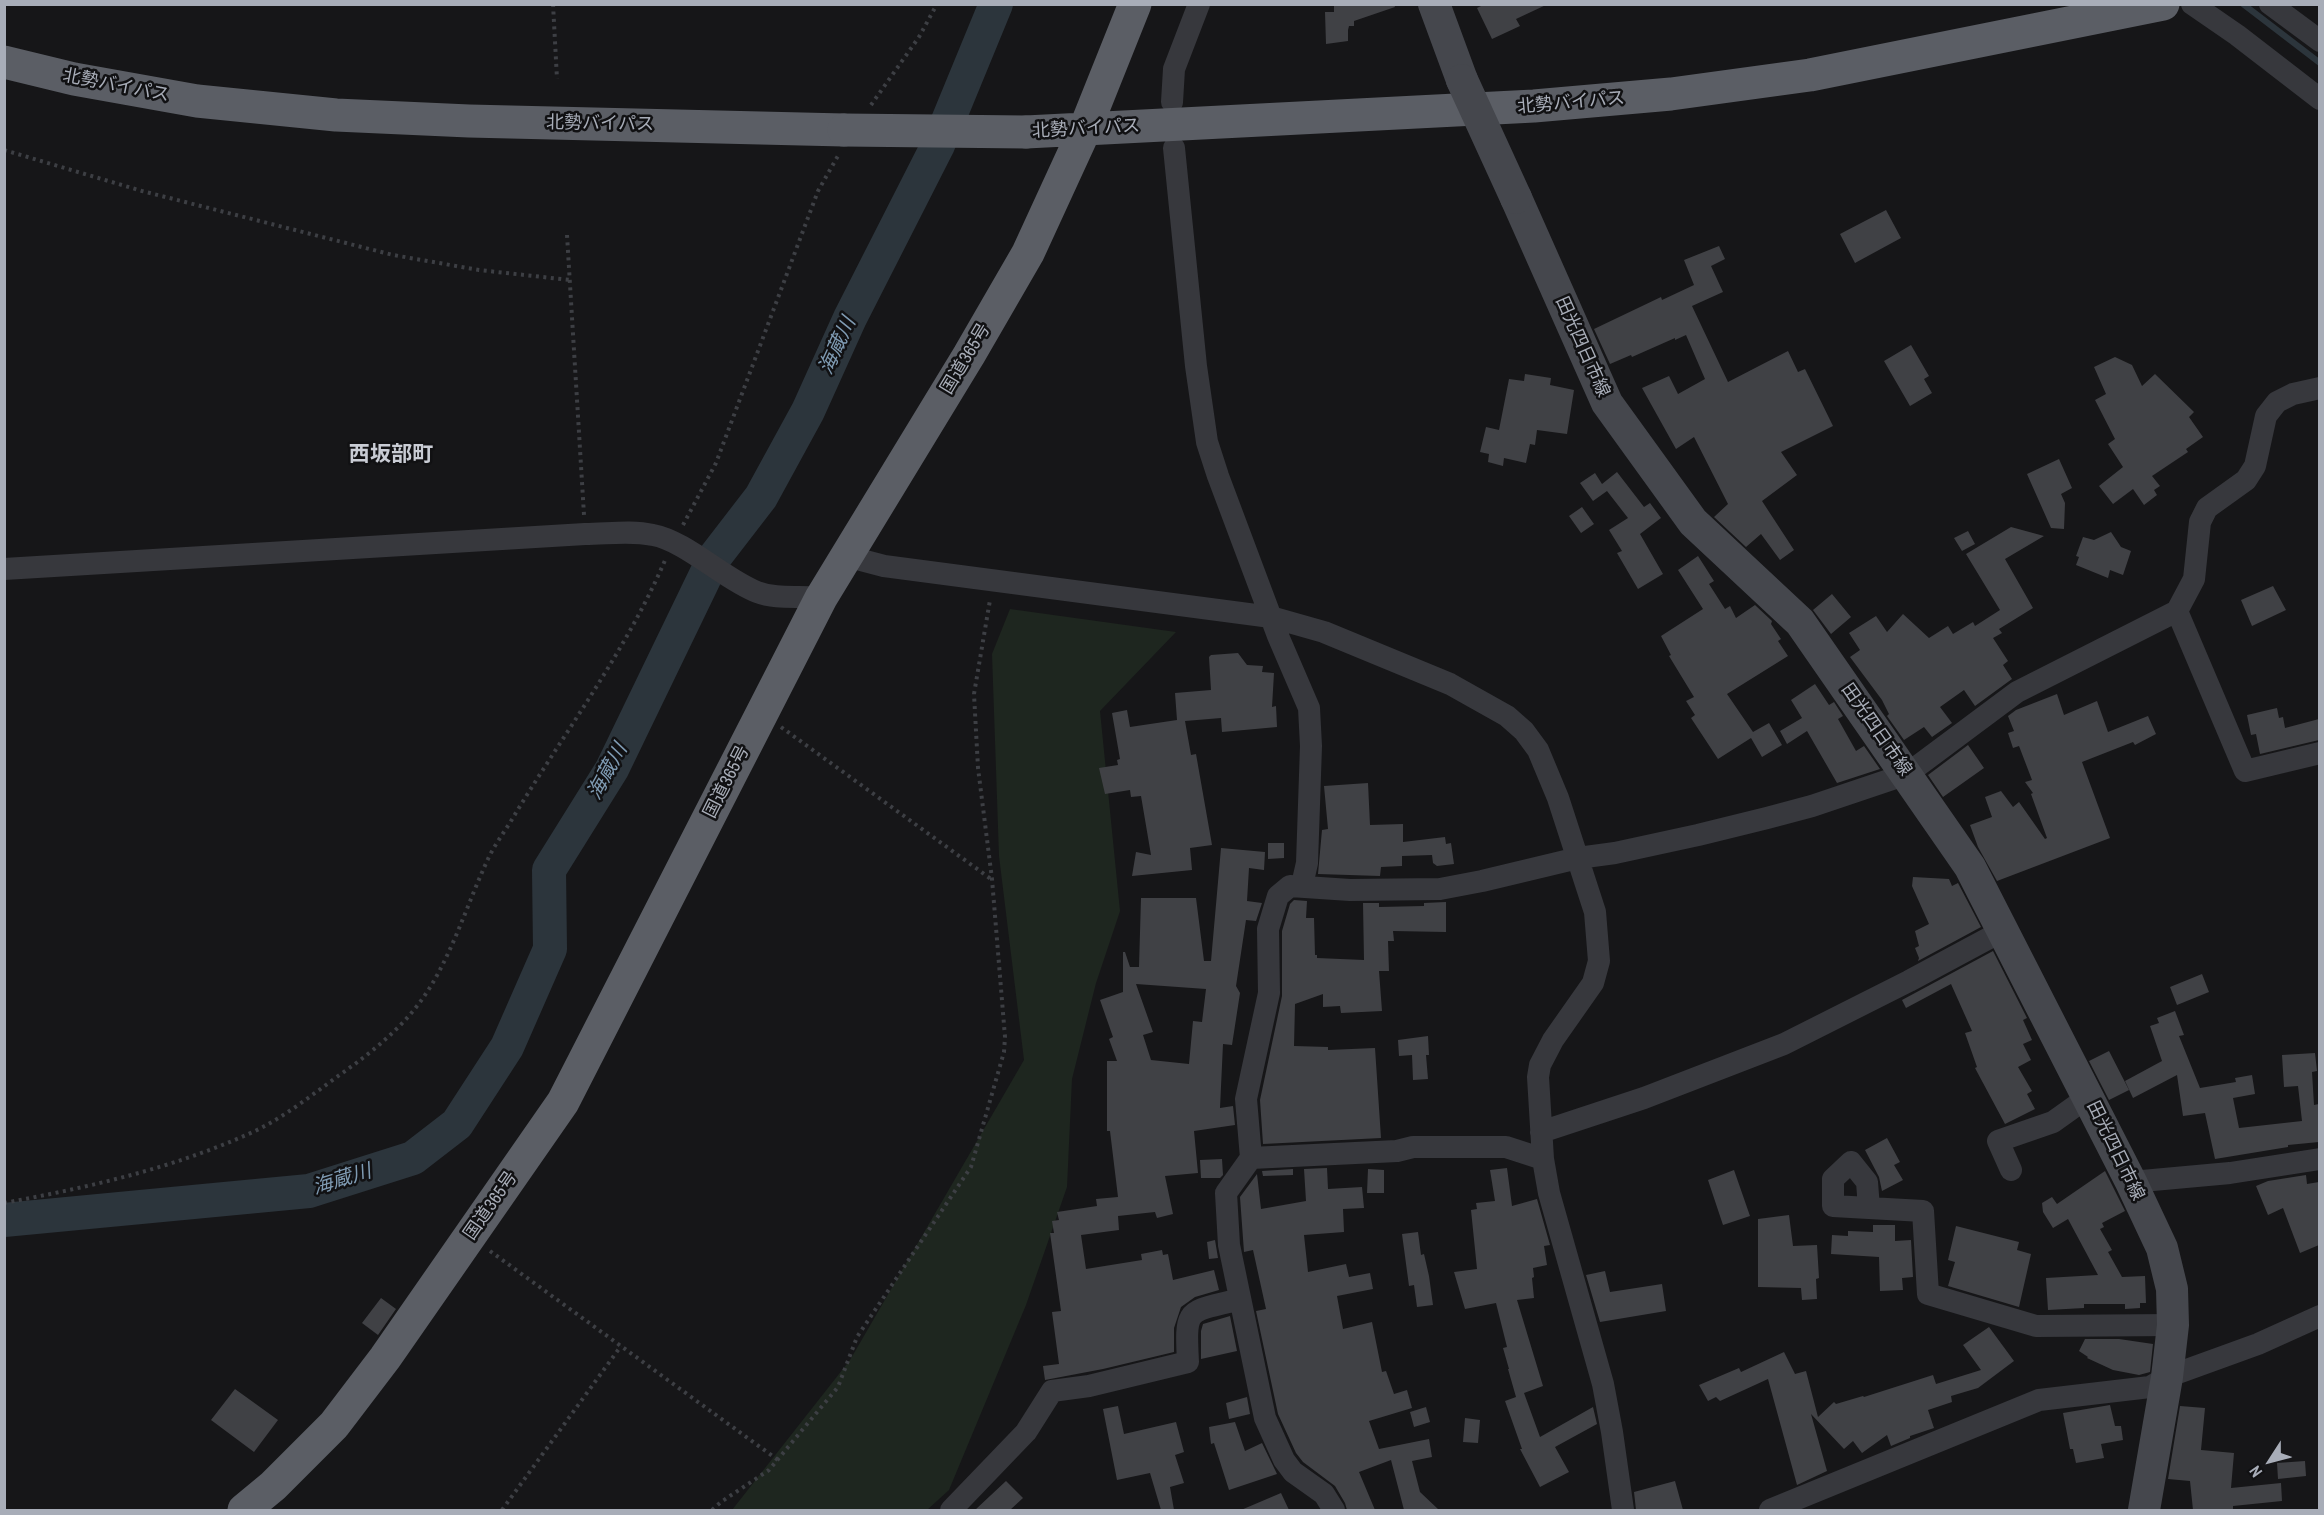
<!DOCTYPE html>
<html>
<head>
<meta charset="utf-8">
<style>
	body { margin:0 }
	#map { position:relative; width:2324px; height:1515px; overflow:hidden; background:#161618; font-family:"Archivo Narrow",sans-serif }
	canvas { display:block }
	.frame { position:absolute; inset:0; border:6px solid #a8adb8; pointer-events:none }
	.north { position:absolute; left:2240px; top:1431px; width:60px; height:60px; -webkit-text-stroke:4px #111113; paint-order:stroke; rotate:234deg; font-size:16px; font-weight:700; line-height:24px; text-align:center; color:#a8adb8 }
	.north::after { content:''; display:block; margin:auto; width:21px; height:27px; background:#a8adb8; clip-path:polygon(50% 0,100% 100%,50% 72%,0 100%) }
</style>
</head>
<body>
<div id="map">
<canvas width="2324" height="1515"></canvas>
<div class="frame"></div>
<div class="north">N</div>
</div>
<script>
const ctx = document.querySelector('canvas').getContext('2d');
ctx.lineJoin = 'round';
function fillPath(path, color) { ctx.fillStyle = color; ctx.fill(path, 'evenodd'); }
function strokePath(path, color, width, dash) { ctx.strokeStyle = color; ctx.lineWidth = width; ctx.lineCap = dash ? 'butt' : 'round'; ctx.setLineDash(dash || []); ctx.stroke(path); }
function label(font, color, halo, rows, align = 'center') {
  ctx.font = font + ' "Archivo Narrow","Noto Sans JP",sans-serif'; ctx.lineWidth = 5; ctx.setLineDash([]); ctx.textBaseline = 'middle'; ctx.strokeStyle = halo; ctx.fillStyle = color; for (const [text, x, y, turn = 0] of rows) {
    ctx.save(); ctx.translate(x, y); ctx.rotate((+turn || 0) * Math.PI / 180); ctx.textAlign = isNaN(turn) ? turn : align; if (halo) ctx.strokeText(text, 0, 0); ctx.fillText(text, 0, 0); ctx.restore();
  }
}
fillPath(new Path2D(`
	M1010,609L1176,632L1100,711L1120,911L1096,983L1072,1079L1067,1187L1026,1305L949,1490L927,1510H732L850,1360L1024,1060L999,856L992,654Z`), '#1e261f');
strokePath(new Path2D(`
	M2243,4L2320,63`), '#2c353c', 6);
strokePath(new Path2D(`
	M4,1220L309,1191L413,1158L457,1124L507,1047L550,949L549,870L612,769L714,558L761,497L808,411L850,318L938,145L996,4`), '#2c353c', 34);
fillPath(new Path2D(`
	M1334,4H1394L1395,7L1354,21V26H1349L1348,30V41L1326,44L1325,12H1334Z
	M1485,4H1548L1516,19L1520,26L1492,39L1477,8Z
	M1886,210L1901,238L1855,263L1840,234Z
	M1719,246L1725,259L1711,266L1723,292L1692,306L1728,382L1788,351L1798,372L1805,369L1833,426L1781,452L1797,475L1762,501L1794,550L1780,560L1761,534L1746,547L1714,517L1728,504L1694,437L1676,449L1642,388L1669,376L1678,394L1705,379L1686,335L1675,340V338L1632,357L1631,355L1610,364L1594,329L1661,297L1662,300L1694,285L1684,260Z
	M1911,345L1929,376L1924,379L1932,393L1910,406L1884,361Z
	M2115,357L2132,365L2142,386L2155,374L2194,412L2189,417L2203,437L2186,449L2188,452L2152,476L2160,486L2154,490L2157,495L2144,505L2133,489L2113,504L2099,486L2123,467L2108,444L2115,439L2095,400L2106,394L2094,367Z
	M1525,374L1551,378L1550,385L1574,390L1567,434L1537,430L1535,445L1530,444L1526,463L1504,458L1503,466L1488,462L1489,454L1480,452L1486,427L1499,430L1509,379L1524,381Z
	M2059,459L2072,488L2061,494L2065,503L2064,529L2051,528L2027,474Z
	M1617,472L1644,507L1650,503L1661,518L1640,534L1663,574L1638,589L1617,553L1622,551L1609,530L1628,518L1607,491L1593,501L1580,483L1595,473L1602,484Z
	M1582,507L1594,524L1581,533L1569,516Z
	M2011,527L2044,536L2005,559L2033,608L1999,629L2002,633L1993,638L2008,661L2003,665L2012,679L1975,706L1964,690L1940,707L1952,723L1932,737L1924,727L1904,740L1887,716L1889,714L1882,700L1850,657L1860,650L1849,633L1876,616L1887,632L1903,614L1929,638L1948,626L1953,634L1973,622L1975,626L2000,610L1966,554Z
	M1968,531L1975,544L1962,551L1954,538Z
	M2111,532L2121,547L2131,551L2123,575L2110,570L2108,578L2076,565L2079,557L2076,556L2083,537L2094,540Z
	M1698,556L1714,581L1709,584L1725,609L1730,606L1736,618L1755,605L1772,621L1771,624L1781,639L1778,641L1788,656L1727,694L1753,732L1769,723L1782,745L1762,757L1751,738L1718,759L1691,718L1695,715L1686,701L1694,697L1669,656L1671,655L1661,636L1703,609L1678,570Z
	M2273,586L2286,610L2252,626L2241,600Z
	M1832,594L1851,617L1831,634L1813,610Z
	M1238,653L1247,665L1263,666L1262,672L1274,673L1272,707L1276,706L1277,727L1222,732L1221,718L1185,721L1191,755L1196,754L1212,845L1190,848L1192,870L1132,876L1136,852L1151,855L1141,796L1131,797L1130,790L1105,794L1099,768L1118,765L1117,760L1120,759L1112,713L1127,710L1130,727L1177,720L1175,693L1211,690L1209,657L1211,655Z
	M1815,684L1829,705L1834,702L1843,716L1838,719L1856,751L1864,746L1880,769L1837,783L1807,731L1787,744L1780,731L1802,718L1791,700Z
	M2057,694L2064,715L2097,701L2108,732L2148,716L2156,734L2135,745L2133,742L2082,762L2110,838L1997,881L1978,847L1970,825L1992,817L1985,797L2001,791L2013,807L2019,802L2045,839L2047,838L2031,794L2033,793L2025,782L2032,780L2019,746L2013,748L2008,733L2014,731L2008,716L2016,710Z
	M2277,708L2279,718L2283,717L2285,728L2319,719V740L2260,754L2256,734L2251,735L2247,715Z
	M1968,745L1984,768L1943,797L1928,775Z
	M1368,783L1370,825L1403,824V842L1445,837L1446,844L1451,843L1454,864L1437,866L1433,863L1432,855L1402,856V866L1381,867L1380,876L1318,874L1322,830L1328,829L1324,786Z
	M1268,843H1284V858L1268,859Z
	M1221,848L1265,852L1264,870L1249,868L1247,901L1262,903L1256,921L1246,920L1236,986L1240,993L1232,1045L1223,1044L1220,1108L1233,1106L1235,1125L1194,1131L1198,1173L1165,1176L1173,1214L1157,1218L1155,1212L1118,1216L1119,1230L1081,1235L1086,1269L1142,1260L1141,1254L1162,1250L1163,1255L1168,1254L1173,1280L1214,1270L1219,1290L1195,1297L1181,1307L1174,1328V1352L1103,1369L1045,1380L1043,1366L1059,1364L1052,1312L1061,1311L1050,1233H1054L1052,1221L1059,1220L1057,1212L1097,1206L1096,1199L1118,1197L1110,1131H1107V1061H1117L1109,1039L1113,1037L1100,1000L1123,992V952H1125L1130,967H1139L1141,898H1196L1204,961H1211ZM1136,984L1206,989L1202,1022L1193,1021L1189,1064L1151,1060L1143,1035L1153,1032Z
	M1913,877L1949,879L1952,886L1958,883L1981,927L1918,961L1919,958L1915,948L1919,946L1915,931L1929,924L1912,886Z
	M1294,900L1307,901L1306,918H1314L1315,955H1317V958L1364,960L1363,903H1379V907L1424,906V903L1446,902V932L1393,931L1394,941H1388L1389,971H1379L1382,1011L1341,1013L1340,1006L1323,1007V994L1295,1004L1294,1046L1328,1047V1050L1375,1048L1381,1138L1263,1144L1260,1100L1282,996V931L1290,904Z
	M1993,951L2027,1018L2023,1020L2032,1040L2023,1044L2031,1060L2018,1067L2032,1091L2027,1094L2035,1109L2005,1124L1975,1068L1977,1067L1965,1033L1972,1031L1951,984L1906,1008L1902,1000Z
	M2202,974L2209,992L2177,1005L2170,987Z
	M2175,1011L2184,1035L2179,1036L2200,1088L2236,1082L2235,1078L2252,1075L2255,1094L2233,1098L2239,1128L2302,1121L2298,1086L2284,1087L2282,1055L2315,1053L2317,1071L2312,1072L2314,1105L2319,1104V1142L2288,1145V1147L2215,1159L2205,1113L2183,1116L2177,1075L2133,1098L2125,1081L2162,1061L2150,1026L2159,1023L2157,1018Z
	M1428,1036L1429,1055H1426L1428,1079L1413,1080L1412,1055L1399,1056L1398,1040Z
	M2109,1051L2129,1090L2109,1100L2089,1061Z
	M1887,1138L1900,1162L1894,1165L1903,1180L1882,1191L1879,1177L1865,1150Z
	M1222,1159L1223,1175L1220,1178H1201L1200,1160Z
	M1327,1168L1328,1189L1362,1187L1364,1208L1343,1209L1344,1232L1304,1235L1308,1272L1346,1264L1349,1277L1370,1273L1373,1289L1337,1296L1343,1329L1372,1322L1382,1372L1386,1371L1394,1394L1407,1390L1412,1408L1369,1421L1379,1449L1429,1439L1432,1457L1412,1461L1420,1492L1439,1510H1404L1391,1460L1359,1472L1375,1510H1347L1345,1503L1335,1486L1303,1462L1296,1453L1278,1414L1256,1311L1266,1309L1253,1250L1244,1252L1240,1197L1257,1174L1261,1209L1306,1201L1304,1169Z
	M1507,1168L1512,1206L1537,1199L1550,1245L1544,1246L1547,1265L1533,1268L1534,1277L1532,1278L1534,1298L1517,1300L1543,1386L1524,1393L1540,1437L1593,1407L1597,1424L1555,1447L1569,1472L1540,1487L1520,1449H1522L1505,1401L1516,1397L1508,1369H1509L1503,1348L1507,1347L1496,1303L1465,1309L1454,1272L1477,1269L1471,1210L1477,1209L1476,1203L1495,1201L1490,1170Z
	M1293,1169V1175L1263,1176L1262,1171Z
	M1368,1169L1384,1170V1193H1367Z
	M1734,1170L1750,1216L1723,1225L1708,1180Z
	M2105,1171L2125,1211L2102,1223L2104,1227L2100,1229L2112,1250L2108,1252L2122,1277L2145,1276L2146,1303H2140V1308L2125,1309V1304H2084V1308L2048,1310L2046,1278L2098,1275L2068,1219L2053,1228L2043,1212L2042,1203L2052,1197L2057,1204Z
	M2306,1175L2307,1184L2319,1182V1245L2300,1253L2283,1208L2268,1215L2256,1186L2268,1181Z
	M1789,1215L1793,1246L1817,1245L1819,1278L1816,1279L1817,1299L1802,1300L1801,1288L1758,1287V1219Z
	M1873,1225H1895V1241L1911,1240L1913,1277L1902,1278L1903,1290L1880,1291L1879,1257L1831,1254L1832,1235L1848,1236V1231L1873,1232Z
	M1956,1226L2019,1242L2017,1250L2031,1254L2019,1307L1948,1286L1955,1262L1948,1260Z
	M1418,1232L1421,1255L1424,1254L1429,1276L1433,1305L1417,1307L1414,1285L1409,1286L1402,1234Z
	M1215,1240L1218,1258L1209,1259L1207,1242Z
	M1605,1271L1610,1292L1662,1284L1666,1311L1600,1322L1586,1275Z
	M381,1298L396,1309L378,1335L362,1323Z
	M1230,1316L1237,1351L1201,1359V1331L1203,1324Z
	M1989,1327L2014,1361L1978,1388L1951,1396L1952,1402L1928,1410L1934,1428L1910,1436V1438L1891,1446L1887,1435L1862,1453L1853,1441L1844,1449L1811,1414L1827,1471L1797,1485L1768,1379L1720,1401L1716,1397L1708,1401L1699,1385L1739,1368L1741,1372L1784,1352L1795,1374L1806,1371L1818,1417L1834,1402L1836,1404L1863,1396L1864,1397L1933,1375L1936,1384L1981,1370L1963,1345Z
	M2085,1339H2119L2153,1344L2150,1372L2139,1375L2113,1370L2087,1358L2088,1357L2079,1351Z
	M235,1389L278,1420L254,1452L211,1420Z
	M1247,1397L1250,1414L1229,1419L1226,1403Z
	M2110,1405L2115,1426H2121L2123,1440L2101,1444L2104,1458L2076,1463L2073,1449H2070L2063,1413Z
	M1118,1406L1124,1434L1176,1422L1184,1452L1175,1455L1184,1483L1170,1487L1174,1510H1161L1150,1473L1117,1480L1103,1409Z
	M2180,1406L2205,1408L2201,1450L2234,1453L2231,1488L2281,1483L2282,1501L2233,1506V1510H2193L2190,1481L2168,1479Z
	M1426,1407L1430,1422L1414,1427L1410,1412Z
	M1465,1418L1480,1420L1478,1443L1463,1442Z
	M1235,1422L1245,1451L1262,1443L1277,1474L1229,1490L1214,1443L1211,1444L1209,1427Z
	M2305,1461L2306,1476L2278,1479L2277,1463Z
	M1006,1481L1023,1498L1010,1510H975Z
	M1675,1481L1683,1510H1636L1634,1492Z
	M1281,1493L1289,1510H1241Z`), '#404145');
strokePath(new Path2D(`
	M553,4L557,79
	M871,105L919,37L937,4
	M4,150L142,191L393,255L479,270L570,280
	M567,235L584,515
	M683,525L716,463L818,191L839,154
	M781,727L991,879
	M4,1203C90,1187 175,1168 255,1131C286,1116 313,1094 341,1074C375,1050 407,1024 429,989C454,949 468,902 488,859C494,846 503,834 511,821C563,734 626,652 666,558
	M490,1251L778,1460
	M502,1510L621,1346
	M712,1510L721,1502L769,1470L838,1387L857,1337L971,1167L1004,1052L1005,1037L992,879L978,768L974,694L990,600`), '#3d3f44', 4, [3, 4.5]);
strokePath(new Path2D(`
	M2192,4L2237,35L2320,99
	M2270,4L2320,41
	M1172,102L1174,69L1199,4
	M1174,148L1196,366L1207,442L1218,476L1278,636L1309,708L1311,746L1307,863L1302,885
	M846,556L884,566L1271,617L1324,632L1450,684L1507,716L1524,731L1538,750L1558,798L1595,912L1599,961L1593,983L1553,1040L1540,1065L1538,1077L1543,1159L1549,1193L1603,1384L1612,1432L1623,1510
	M4,569L585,534C607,534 631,530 653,535C686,541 725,580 757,592C778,600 800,595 821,598
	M2177,611L2245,771L2320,753
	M1541,1132L1644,1098L1784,1044L1909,981L2004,930
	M1251,1158L1397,1151L1413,1147H1506L1543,1159
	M2011,1170L1998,1141L2053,1122L2088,1097
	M2131,1182L2230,1173L2320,1159
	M1869,1208L1867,1182L1851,1162L1833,1179V1206L1923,1211L1928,1294L2036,1326L2173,1325
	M951,1510L1026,1432L1052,1391L1089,1386L1188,1362C1185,1305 1187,1313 1240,1299
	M1334,1510L1324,1494L1293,1472L1284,1460L1265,1418L1229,1245L1226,1193L1251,1158L1246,1099L1269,993L1268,929L1278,896L1290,886L1350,890L1440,889L1482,881L1578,858L1615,853L1698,835L1767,818L1812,806L1907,774L2017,692L2177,611L2194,579L2200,522L2207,508L2246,480L2255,466L2266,416L2277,402L2293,394L2320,388
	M1770,1510L2039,1400L2150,1387L2167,1377L2258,1344L2320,1316`), '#37383d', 22);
strokePath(new Path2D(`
	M1434,4L1462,80
	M1516,198L1607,403L1693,522L1800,622L1970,867L2131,1182L2162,1248L2172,1289L2173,1325L2167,1377L2144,1510`), '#45474d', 32);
strokePath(new Path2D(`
	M4,62L74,79L197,101L336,115L469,121L844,130
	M1026,132L1534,106L1671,94L1810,75L2163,4
	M244,1510L273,1486L334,1425L385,1358L563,1102L821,598L969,355L1028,253L1085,129L1135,4`), '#5b5e65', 33);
strokePath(new Path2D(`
	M1462,80L1516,198`), '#45474d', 32);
strokePath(new Path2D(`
	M844,130L1026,132`), '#5b5e65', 33);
label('18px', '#a8adb8', '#111113', [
	["北勢バイパス",116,86,11],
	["北勢バイパス",1571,103,-5],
	["北勢バイパス",600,124,1],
	["北勢バイパス",1086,129,-3],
	["田光四日市線",1582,347,66],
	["国道365号",966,359,-59],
	["田光四日市線",1876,730,55],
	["国道365号",727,782,-63],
	["田光四日市線",2115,1151,64],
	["国道365号",491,1206,-55]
]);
label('italic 20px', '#7f9bb3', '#111113', [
	["海蔵川",838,346,-65],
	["海蔵川",608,772,-61],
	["海蔵川",342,1180,-17]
]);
label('bold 21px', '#c9ccd4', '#111113', [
	["西坂部町",391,455]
]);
</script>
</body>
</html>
